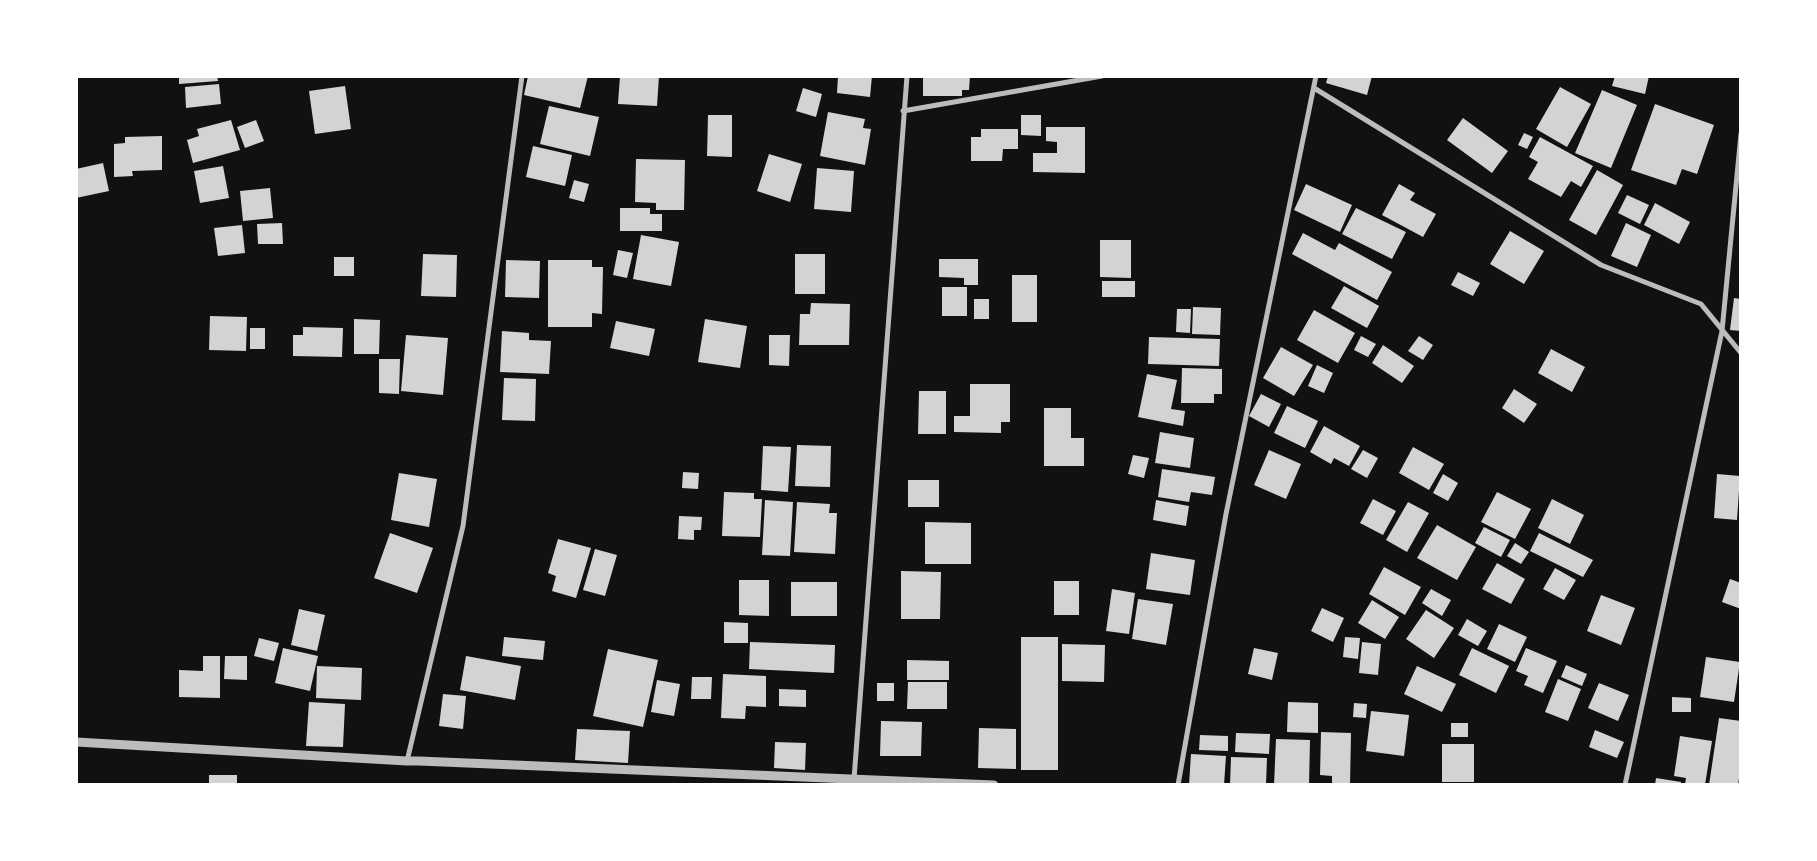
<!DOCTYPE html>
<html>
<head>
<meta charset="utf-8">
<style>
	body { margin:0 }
	#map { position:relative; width:1817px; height:861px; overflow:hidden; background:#111; font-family:Helvetica,sans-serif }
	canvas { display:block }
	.frame { position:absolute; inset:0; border:78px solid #fff; pointer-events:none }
</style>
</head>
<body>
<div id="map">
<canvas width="1817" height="861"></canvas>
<div class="frame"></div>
</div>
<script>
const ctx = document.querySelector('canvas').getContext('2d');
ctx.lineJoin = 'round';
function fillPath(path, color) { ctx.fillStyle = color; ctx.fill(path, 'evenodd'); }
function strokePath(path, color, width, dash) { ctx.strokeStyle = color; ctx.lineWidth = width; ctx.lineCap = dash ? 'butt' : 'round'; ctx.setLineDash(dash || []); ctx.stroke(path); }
fillPath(new Path2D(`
	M179,76H217L218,81L179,84Z
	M528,76H588L580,108L524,95Z
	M620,76H659L657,106L618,104Z
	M838,76H872L870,97L837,93Z
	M923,76H970L969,90H962V96H923Z
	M1328,76H1372L1367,95L1326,83Z
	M1615,76H1649L1645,94L1612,86Z
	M219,84L221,104L186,108L185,87Z
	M345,86L351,129L315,134L309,91Z
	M1560,87L1591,104L1567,147L1536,129Z
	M803,88L822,94L816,117L796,111Z
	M1602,90L1637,105L1611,168L1575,153Z
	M1655,104L1714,125L1697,174L1682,169L1676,185L1631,170Z
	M549,106L599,117L590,156L540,144Z
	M828,112L865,119L863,128L871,129L865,165L820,156Z
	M708,115H732V157L707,156Z
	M1021,115H1041V136L1021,135Z
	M1463,118L1508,151L1492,173L1447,140Z
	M231,120L240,150L193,163L187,140L199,136L197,129Z
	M256,120L264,141L245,148L237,127Z
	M1046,127H1085V173L1033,172V153H1057V142L1046,141Z
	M981,129H1018V149H1003L1002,161H971V137H981Z
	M1524,133L1533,137L1527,149L1518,145Z
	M162,136V170L132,171L133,176L114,177V144L125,143V137Z
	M1540,137L1593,166L1581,187L1571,181L1561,197L1528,179L1538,162L1529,157Z
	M533,146L572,155L565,186L526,177Z
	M769,154L802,164L790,202L757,191Z
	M636,159L685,160L684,210H656V203L635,202Z
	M103,163L109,191L76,198V169Z
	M223,166L229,198L200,203L194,171Z
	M817,168L854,171L851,212L814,209Z
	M1597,170L1623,185L1596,235L1569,220Z
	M574,180L589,184L584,202L569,198Z
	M1306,184L1352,205L1340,232L1294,210Z
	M1399,184L1415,193L1410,200L1436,214L1423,237L1382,215Z
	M270,188L273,218L243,221L240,191Z
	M1627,195L1649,205L1640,224L1618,213Z
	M1655,203L1690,222L1679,244L1644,225Z
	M620,208H650V214H662V231H620Z
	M1356,208L1406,232L1392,259L1342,234Z
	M282,223L283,244H258L257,224Z
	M1626,223L1651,235L1637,267L1611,256Z
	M242,225L245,253L218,256L214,228Z
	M1510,231L1544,251L1524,284L1490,264Z
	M1303,233L1335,250L1339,243L1392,272L1377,300L1292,254Z
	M641,235L679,242L671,286L633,279Z
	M1100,240H1131V278L1100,277Z
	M618,250L633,253L627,278L613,275Z
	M423,254L457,255L456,297L421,296Z
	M795,254H825V294H795Z
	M334,257H354V276H334Z
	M939,259H978V285H964V278L939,277Z
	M506,260L540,261L539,298L505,297Z
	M548,260H592V267H603L602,314L592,313V327H548Z
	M1458,272L1480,283L1473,296L1451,285Z
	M1012,275H1037V322H1012Z
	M1102,281H1135V297H1102Z
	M1344,286L1379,306L1367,328L1331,308Z
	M942,287H967V316H942Z
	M1734,298L1741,299V331L1730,330Z
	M974,299H989V319H974Z
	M811,303L850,304L849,345H799L800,314H810Z
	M1193,307L1221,308L1220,335L1192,334Z
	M1177,309H1191L1190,333L1176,332Z
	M1314,310L1355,333L1338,363L1297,340Z
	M210,316L247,317L246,351L209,350Z
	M354,319L380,320L379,354H354Z
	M705,319L747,326L740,368L698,362Z
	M616,321L655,329L649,356L610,348Z
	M303,327L343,328L342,357L293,356V335H303Z
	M250,328H265V349H250Z
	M502,331L529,333V340L551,341L549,374L500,372Z
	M406,335L448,338L443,395L401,391Z
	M769,335H790L789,366L769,365Z
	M1361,336L1376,344L1368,357L1354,350Z
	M1419,336L1433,345L1423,360L1408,351Z
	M1149,337L1220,339L1219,366L1148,364Z
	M1383,345L1414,366L1402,383L1372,363Z
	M1281,347L1313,365L1294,396L1263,378Z
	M1551,349L1585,367L1572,392L1538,373Z
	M379,359H400L399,394L379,393Z
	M1317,365L1333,373L1324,393L1308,386Z
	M1182,368L1222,369V394H1214V403H1181Z
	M1147,374L1177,380L1171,409L1185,411L1183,426L1138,417Z
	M504,378L536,379L535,421L502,420Z
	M970,384H1010V422H1001V433L954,432V416H970Z
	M1514,389L1537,404L1524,423L1502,408Z
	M919,391H946V434H918Z
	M1261,394L1281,404L1269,427L1249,416Z
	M1287,406L1318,421L1305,448L1274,433Z
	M1044,408H1071V438H1084V466H1044Z
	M1324,426L1360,446L1349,466L1334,458L1331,464L1310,452Z
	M1160,432L1194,438L1190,468L1155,463Z
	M797,445L831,446L830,487L795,486Z
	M763,446L791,447L788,492L761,490Z
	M1413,447L1444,464L1429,490L1399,473Z
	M1269,450L1301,464L1286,499L1254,485Z
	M1363,450L1378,458L1367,478L1351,469Z
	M1133,455L1149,458L1144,478L1128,474Z
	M1162,469L1215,477L1212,495L1191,492L1189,502L1158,497Z
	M683,472L699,473L698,489L682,488Z
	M399,473L437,479L429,527L391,520Z
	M1443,474L1458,483L1448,501L1433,493Z
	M1717,474L1740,476L1737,520L1714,518Z
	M908,480H939V507H908Z
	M724,492L754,493V499H762L760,537L722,536Z
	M1497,492L1531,509L1515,539L1481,522Z
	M1373,499L1396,511L1383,535L1360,523Z
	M1552,499L1584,515L1570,544L1538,528Z
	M765,500L793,502L790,556L762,555Z
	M1156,500L1189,506L1186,526L1153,520Z
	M797,502L830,504L829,513H837L835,554L794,552Z
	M1408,502L1429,513L1407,552L1386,540Z
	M679,516L702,517L701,530H694V540L678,539Z
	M925,522L971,523V564H925Z
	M1437,525L1476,547L1457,580L1417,558Z
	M1484,527L1510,540L1501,557L1475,543Z
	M390,533L433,548L417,593L374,578Z
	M1539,533L1593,560L1583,577L1530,551Z
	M558,539L591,548L576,598L552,591L556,576L548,573Z
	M1515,543L1529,552L1521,564L1507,556Z
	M595,549L617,555L605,596L583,590Z
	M1151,553L1195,560L1190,595L1146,589Z
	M1497,563L1525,579L1511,604L1482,589Z
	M1384,567L1421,587L1405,615L1369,594Z
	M1555,568L1576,580L1564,600L1543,589Z
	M901,571L941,572L940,619H901Z
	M1730,579L1741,583V609L1722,602Z
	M739,580H769V616L739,615Z
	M1054,581H1079V615H1054Z
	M791,582H837V616H791Z
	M1112,589L1135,593L1129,634L1106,631Z
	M1431,589L1451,600L1442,616L1422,603Z
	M1601,595L1635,608L1621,645L1587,631Z
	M1138,599L1173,604L1166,645L1132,639Z
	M1372,600L1399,617L1385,639L1358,623Z
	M1322,608L1344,618L1333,642L1311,631Z
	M299,609L325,615L317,651L291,645Z
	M1426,610L1454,628L1434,658L1406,639Z
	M1467,619L1487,631L1478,646L1458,635Z
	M724,622L748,623V643H724Z
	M1499,624L1527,637L1515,662L1487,649Z
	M504,637L545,641L543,660L502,656Z
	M1021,637H1058V770H1021Z
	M1345,637L1360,638L1358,659L1343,657Z
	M259,638L279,643L274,661L254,656Z
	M750,642L835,645L834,673L749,669Z
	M1362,642L1381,644L1378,675L1359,673Z
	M1062,644L1105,645L1104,682L1062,681Z
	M283,648L318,656L310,691L275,683Z
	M1254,648L1278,653L1272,680L1248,674Z
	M1472,648L1509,666L1496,693L1459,675Z
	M1526,648L1557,661L1543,693L1524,685L1528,676L1516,671Z
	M608,649L658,660L643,727L593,716Z
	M203,656H220V698L179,697V670L203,671Z
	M225,656H247V680L224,679Z
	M466,656L521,666L515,700L460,690Z
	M1706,657L1740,662L1734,702L1700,697Z
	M907,660L949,661V680H907Z
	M1566,665L1587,674L1582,686L1561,677Z
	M317,666L362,668L361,700L316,698Z
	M1417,666L1456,684L1442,712L1404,694Z
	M723,674L766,676V707L746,706L745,719L721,718Z
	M692,677H712L711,699H691Z
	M1558,679L1581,689L1568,721L1545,712Z
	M657,680L680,684L674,716L651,712Z
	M908,682H947V709H907Z
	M877,683H894V701H877Z
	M1599,683L1629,695L1618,721L1588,708Z
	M779,689L806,690V707L779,706Z
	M443,694L466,696L463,729L439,726Z
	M1672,697L1691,698V712H1672Z
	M309,702L345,704L343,747L306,746Z
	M1288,702L1318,703V733L1287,732Z
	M1354,703L1367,704L1366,718L1353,717Z
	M1371,711L1409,715L1404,756L1366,751Z
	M1719,718L1741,721V765L1738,785H1709Z
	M881,721L922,722L921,756H880Z
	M1451,723H1468V737H1451Z
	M979,728L1016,729V769L978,768Z
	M577,729L630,731L628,763L575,760Z
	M1595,730L1624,742L1617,758L1589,747Z
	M1321,732L1351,733L1350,785H1332V776L1320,775Z
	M1236,733L1270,734L1269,754L1235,752Z
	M1200,735L1228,736V751L1199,750Z
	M1680,736L1712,741L1705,785H1685L1686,778L1674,776Z
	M1276,739L1310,740L1309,785H1274Z
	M775,742L806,743L805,770L774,768Z
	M1442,744H1474V782H1442Z
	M1191,754L1226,756L1224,785H1189Z
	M1231,757L1267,758L1266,785H1230Z
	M209,775H237V785H209Z
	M1656,778L1681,782V785H1655Z`), '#d3d3d3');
strokePath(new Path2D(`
	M1314,88L1601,265L1701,304L1741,353
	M903,111L1102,76
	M407,761L463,526L522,76
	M854,779L907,76
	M1178,785L1226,514L1316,76
	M1625,785L1722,331L1741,134`), '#bcbcbc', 5);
strokePath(new Path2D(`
	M76,742L407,761H419L994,785`), '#bcbcbc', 9);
</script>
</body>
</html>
